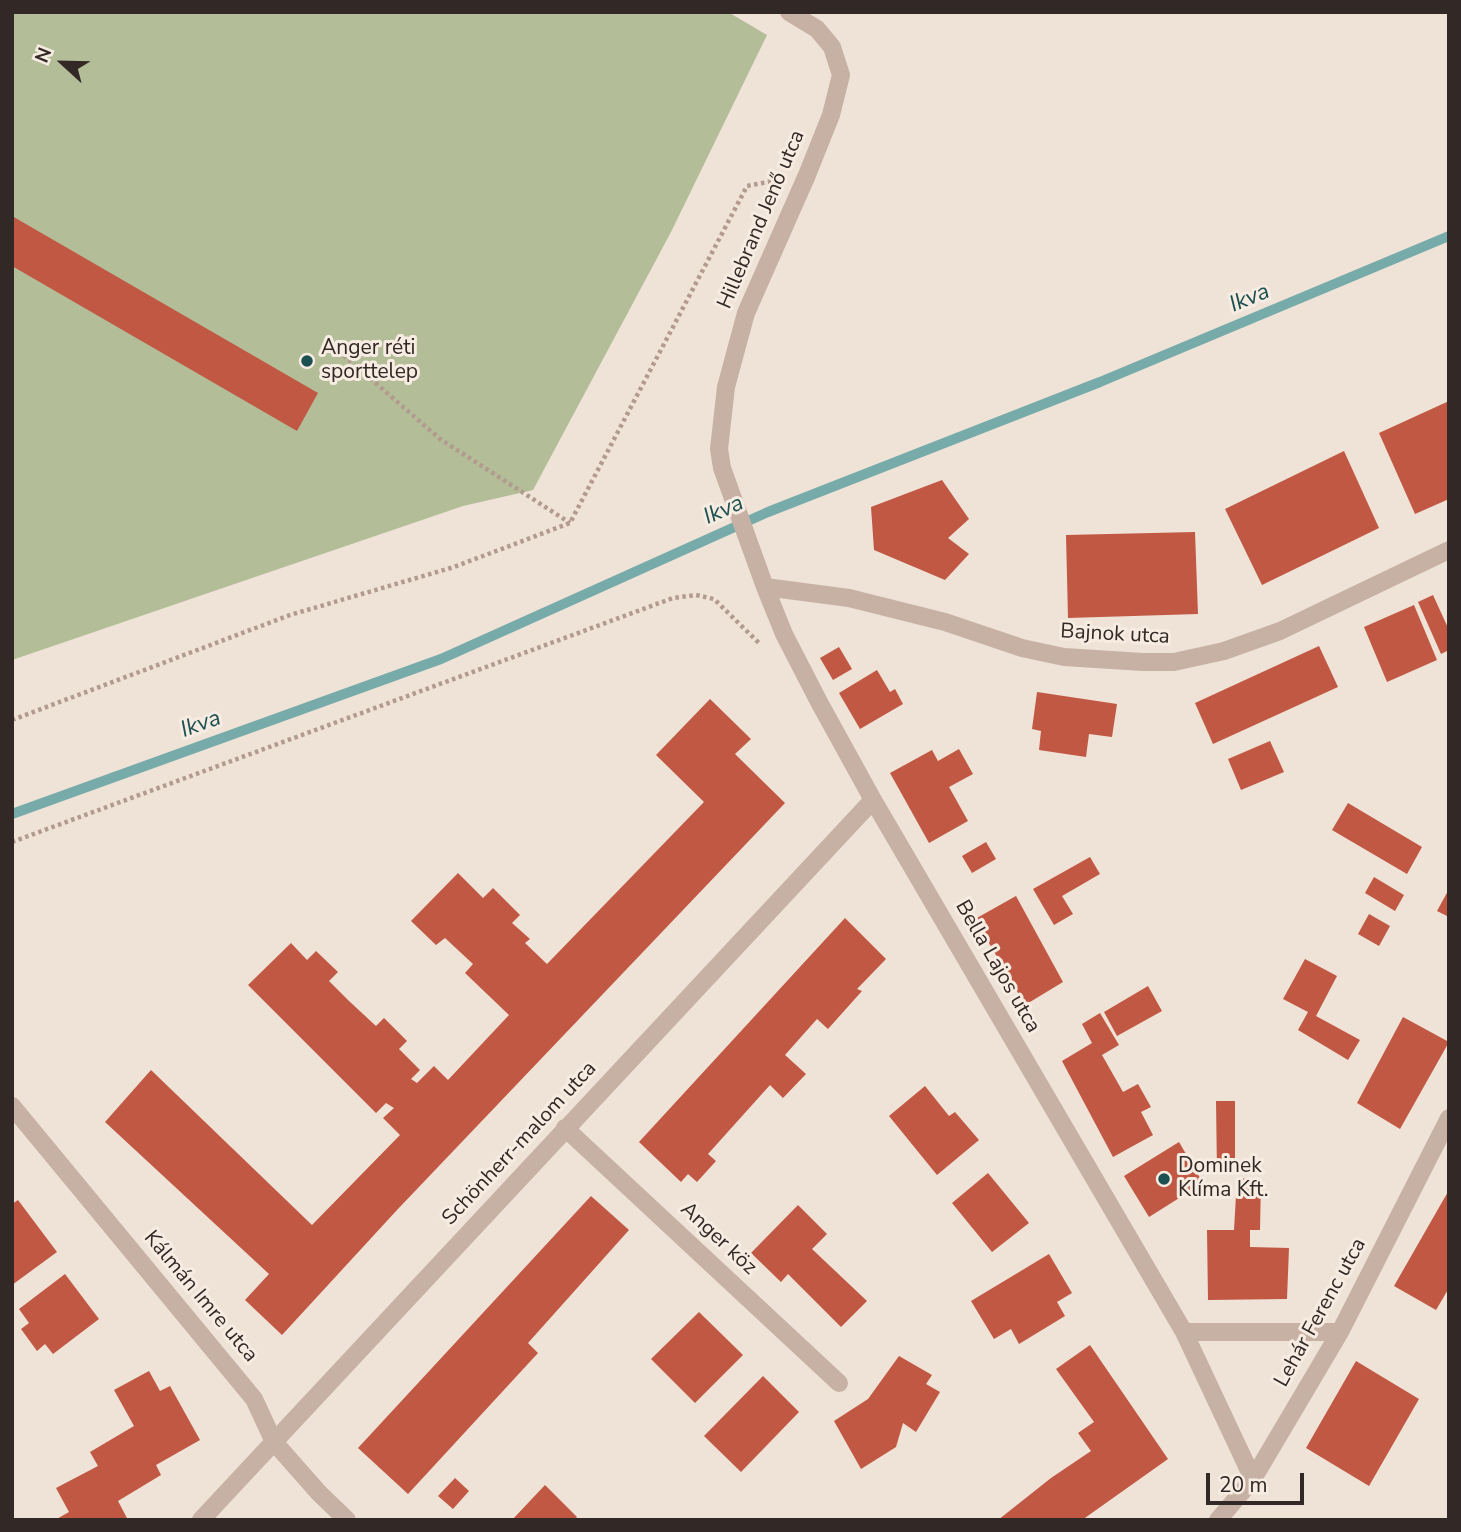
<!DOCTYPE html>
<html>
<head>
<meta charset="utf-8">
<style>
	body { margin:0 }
	#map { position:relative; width:1461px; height:1532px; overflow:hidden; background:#efe2d7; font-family:"Nunito Sans",sans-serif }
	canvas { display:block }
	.frame { position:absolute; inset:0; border:14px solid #322825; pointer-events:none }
	.north { position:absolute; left:28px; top:28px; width:70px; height:70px; -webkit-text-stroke:5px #f7ece2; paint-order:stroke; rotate:292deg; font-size:19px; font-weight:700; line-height:28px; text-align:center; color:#322825 }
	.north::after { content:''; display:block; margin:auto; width:24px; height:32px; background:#322825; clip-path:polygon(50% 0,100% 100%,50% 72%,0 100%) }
	.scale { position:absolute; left:1206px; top:1473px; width:98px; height:32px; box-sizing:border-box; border:4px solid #322825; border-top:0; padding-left:9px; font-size:21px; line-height:24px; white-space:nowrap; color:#322825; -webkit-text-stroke:5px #f7ece2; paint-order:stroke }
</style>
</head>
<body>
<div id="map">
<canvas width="1461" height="1532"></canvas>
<div class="frame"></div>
<div class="north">N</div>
<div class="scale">20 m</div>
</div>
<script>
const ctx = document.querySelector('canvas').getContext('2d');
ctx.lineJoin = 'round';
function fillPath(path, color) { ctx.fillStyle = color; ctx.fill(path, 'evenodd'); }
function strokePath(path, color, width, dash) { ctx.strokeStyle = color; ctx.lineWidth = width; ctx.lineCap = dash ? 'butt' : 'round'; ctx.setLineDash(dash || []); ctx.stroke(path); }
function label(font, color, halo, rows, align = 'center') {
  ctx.font = font + ' "Nunito Sans",sans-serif'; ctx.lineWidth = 6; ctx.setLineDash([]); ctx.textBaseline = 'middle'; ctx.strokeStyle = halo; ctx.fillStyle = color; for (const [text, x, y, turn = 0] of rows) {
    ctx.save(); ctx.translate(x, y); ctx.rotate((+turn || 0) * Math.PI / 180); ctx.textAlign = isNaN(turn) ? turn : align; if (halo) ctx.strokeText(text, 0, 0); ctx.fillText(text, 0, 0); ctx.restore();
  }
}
fillPath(new Path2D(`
	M12,12H728L767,35L671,232L533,490L463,506L12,660Z`), '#b3bd98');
strokePath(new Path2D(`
	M12,814L441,659L768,512L1100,382L1449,236`), '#77aba9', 10);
fillPath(new Path2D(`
	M12,216L318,393L297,431L12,266Z
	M1449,401V499L1415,514L1379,433Z
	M1344,451L1379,528L1262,585L1225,509Z
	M942,480L969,519L948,538L969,554L945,580L874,550L871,507Z
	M1195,532L1198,614L1068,618L1066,535Z
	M1433,595L1449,630V650L1441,654L1418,602Z
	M1414,605L1437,660L1387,682L1364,627Z
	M1319,646L1338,687L1213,744L1195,703Z
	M839,647L852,669L833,680L820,658Z
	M877,670L890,692L895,689L903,704L860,729L839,693Z
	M1037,692L1117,704L1112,737L1089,734L1086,757L1039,750L1041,731L1032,729Z
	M710,699L751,739L735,754L785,803L397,1210L282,1335L245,1300L269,1274L105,1122L151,1070L312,1225L400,1135L383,1118L394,1108L386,1103L376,1113L248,985L291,943L307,960L316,951L338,972L329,981L349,1001L376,1026L384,1018L407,1041L399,1049L420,1070L411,1079L417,1083L434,1066L448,1080L509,1015L465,973L473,964L445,938L436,945L411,921L458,873L483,898L493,888L520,915L512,923L530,939L525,943L547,964L704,802L656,755Z
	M1270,741L1284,772L1241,790L1228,759Z
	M959,749L973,774L949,787L968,821L929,843L890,773L932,750L938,761Z
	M1348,803L1422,847L1407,874L1332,830Z
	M986,842L996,859L972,873L962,856Z
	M1090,857L1100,874L1062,896L1073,914L1054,925L1033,889Z
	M1374,877L1404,895L1395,911L1365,893Z
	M1449,889V917L1437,911Z
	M1016,896L1063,982L1025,1005L975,919Z
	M1369,914L1390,926L1379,946L1358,934Z
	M845,918L886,959L857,989L862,991L828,1029L817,1019L785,1055L806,1074L783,1098L770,1085L708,1154L716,1161L697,1182L688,1174L681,1182L639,1142Z
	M1305,959L1337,976L1316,1016L1360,1040L1348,1060L1298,1030L1308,1012L1283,999Z
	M1148,986L1162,1011L1117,1036L1104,1012Z
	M1100,1013L1119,1045L1102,1055L1123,1092L1138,1084L1151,1107L1141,1112L1153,1135L1113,1157L1062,1061L1092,1043L1082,1024Z
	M1403,1017L1449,1042L1400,1129L1357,1103Z
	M925,1086L949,1116L955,1112L979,1140L937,1175L889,1116Z
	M1216,1101H1235V1173H1217Z
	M1179,1142L1203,1183L1149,1217L1124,1176Z
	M988,1173L1029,1223L992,1252L952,1203Z
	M1237,1178L1261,1180L1260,1230H1250V1247L1289,1248L1287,1299L1208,1300L1207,1230H1234Z
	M1449,1190V1288L1436,1310L1394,1286Z
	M591,1196L629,1230L528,1343L538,1353L408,1494L358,1448Z
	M18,1200L57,1252L12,1285V1204Z
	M798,1205L827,1234L812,1249L867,1301L841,1327L788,1274L781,1282L751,1253Z
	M1049,1254L1072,1293L1057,1302L1065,1316L1019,1344L1011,1329L994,1339L971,1301Z
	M65,1274L99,1319L53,1354L45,1344L37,1351L21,1329L29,1323L19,1309Z
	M699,1312L743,1355L695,1403L651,1359Z
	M1090,1345L1168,1459L1082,1520H998L1051,1478L1091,1451L1078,1433L1094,1422L1056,1369Z
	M899,1356L932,1375L926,1384L940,1392L916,1432L903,1423L896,1447L861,1469L834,1421L868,1399Z
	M1356,1361L1419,1399L1369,1486L1306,1448Z
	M149,1371L160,1391L170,1386L200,1440L156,1465L161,1475L118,1501L128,1520H55L69,1512L56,1488L98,1466L90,1452L134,1426L114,1390Z
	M763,1376L799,1412L741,1472L704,1436Z
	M455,1478L469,1491L453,1509L438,1496Z
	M545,1485L577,1517L574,1520H512Z`), '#c15843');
strokePath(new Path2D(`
	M333,346L440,439L570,523
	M12,720L290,615L454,567L570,523L747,186L778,180
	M12,842L673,598L696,595L714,599L759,643`), '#b29b8e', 4.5, [3.5, 3.5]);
strokePath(new Path2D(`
	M789,12L817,29L832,47L841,75L831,115L807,175L746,313L726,387L719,449L722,468L765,587L784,634L819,702L873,800L1184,1332L1253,1479
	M765,587L849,598L945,622L1022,648L1064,657L1143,662H1174L1224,651L1280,631L1449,550
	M12,1106L254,1399L274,1442L319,1493L347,1520
	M565,1128L839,1383
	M1184,1332H1340
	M201,1520L873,800
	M1218,1520L1253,1479L1340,1332L1449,1118`), '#c6b1a4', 18);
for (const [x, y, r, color] of [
	[307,361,7,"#1d5151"],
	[1164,1179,7,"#1d5151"]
]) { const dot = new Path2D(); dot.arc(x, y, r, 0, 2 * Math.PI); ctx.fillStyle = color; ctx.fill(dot); strokePath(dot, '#f7ece2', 2.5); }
label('21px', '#322825', '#f7ece2', [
	["Hillebrand Jenő utca",762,220,-67],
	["Bajnok utca",1115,635,3],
	["Bella Lajos utca",997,967,60],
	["Schönherr-malom utca",520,1144,-47],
	["Anger köz",718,1239,43],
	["Kálmán Imre utca",200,1297,50],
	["Lehár Ferenc utca",1321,1313,-61]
]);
label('21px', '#322825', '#f7ece2', [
	["Anger réti",321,349],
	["sporttelep",321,373],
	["Dominek",1178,1167],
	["Klíma Kft.",1178,1191]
], 'left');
label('italic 23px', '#1d5151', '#f7ece2', [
	["Ikva",1250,299,-23],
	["Ikva",724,511,-24],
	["Ikva",201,725,-20]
]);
</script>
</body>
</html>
